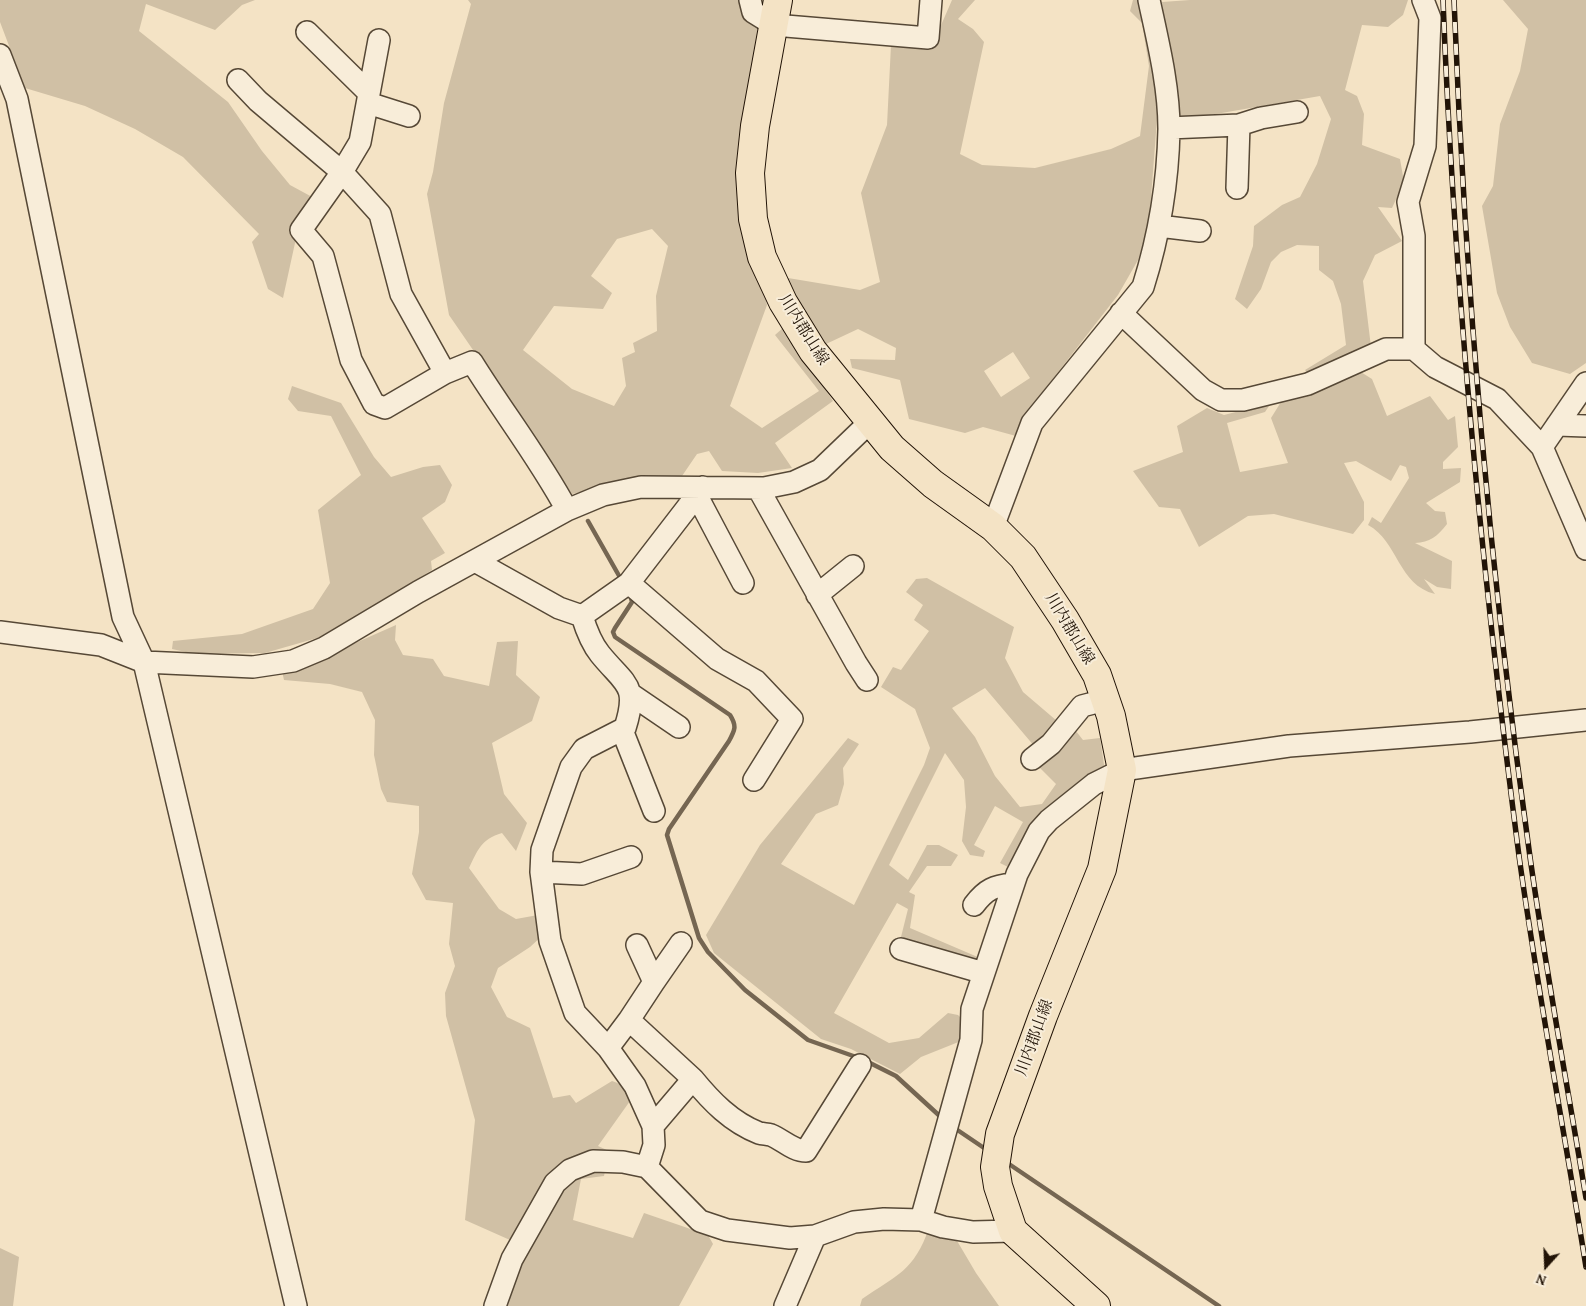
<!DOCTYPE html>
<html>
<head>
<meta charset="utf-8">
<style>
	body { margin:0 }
	#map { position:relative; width:1586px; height:1306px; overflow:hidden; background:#f4e3c5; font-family:"Gentium Book Plus",serif }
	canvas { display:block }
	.north { position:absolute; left:1521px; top:1241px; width:50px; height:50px; -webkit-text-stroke:4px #f8edd9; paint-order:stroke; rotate:200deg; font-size:14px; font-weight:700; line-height:20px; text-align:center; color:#221407 }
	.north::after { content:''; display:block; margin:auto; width:18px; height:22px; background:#221407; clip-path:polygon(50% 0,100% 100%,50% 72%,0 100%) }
</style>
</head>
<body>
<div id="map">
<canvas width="1586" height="1306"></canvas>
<div class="north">N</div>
</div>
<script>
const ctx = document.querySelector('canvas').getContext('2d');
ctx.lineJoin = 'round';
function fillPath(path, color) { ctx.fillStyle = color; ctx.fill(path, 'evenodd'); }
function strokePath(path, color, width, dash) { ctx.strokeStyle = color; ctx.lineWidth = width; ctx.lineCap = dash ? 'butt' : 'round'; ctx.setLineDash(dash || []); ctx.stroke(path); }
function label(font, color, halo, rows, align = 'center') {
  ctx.font = font + ' "Gentium Book Plus","Noto Serif JP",serif'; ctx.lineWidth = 4; ctx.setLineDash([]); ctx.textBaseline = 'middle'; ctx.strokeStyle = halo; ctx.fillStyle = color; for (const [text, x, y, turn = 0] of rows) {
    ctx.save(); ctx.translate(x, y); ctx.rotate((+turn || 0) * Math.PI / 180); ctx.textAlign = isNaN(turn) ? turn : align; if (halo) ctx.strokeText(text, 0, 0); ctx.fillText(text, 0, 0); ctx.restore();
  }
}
fillPath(new Path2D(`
	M0,0H255L242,5L215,30L146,4L139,31L228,102L262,151L290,185L314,198L296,229L295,243L283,298L268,289L252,242L259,234L183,157L135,129L85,106L25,88L0,22Z
	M468,0H739L748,18L765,32L761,275L767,305L730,406L762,428L819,391L775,335L784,327L833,401L775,443L792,468L758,473L722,471L709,451L697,454L682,476L634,479L572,494L449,315L427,194L433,172L444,103L471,4ZM652,229L668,246L656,296L657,331L633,343L635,352L622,358L626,386L614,406L572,389L523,350L554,306L603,309L612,293L591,276L617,239Z
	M952,0H975L958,19L973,29L984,42L960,154L982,165L1035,168L1111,149L1140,136L1149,66L1142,23L1130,11L1133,0H1142L1145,7L1158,106L1149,224L1138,260L1118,295L1027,412L1016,436L983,427L965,433L909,419L900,380L852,368L850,359L895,360L896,348L858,329L826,344L782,277L860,290L880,282L861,193L887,125L891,45L932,46ZM1013,352L1030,378L1001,397L984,371Z
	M1190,0H1408L1403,15L1388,27L1362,25L1345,90L1357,96L1364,114L1362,145L1400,159L1404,182L1392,208L1378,207L1402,241L1375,255L1363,281L1371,347L1310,376L1305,370L1346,345L1341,304L1333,281L1319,270V246L1297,245L1281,252L1271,262L1261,289L1247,309L1235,299L1253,246L1254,226L1282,205L1300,197L1317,164L1331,119L1320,96L1181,120L1173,116L1162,2Z
	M1503,0H1586V363L1570,374L1532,363L1510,327L1497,293L1482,206L1493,186L1500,124L1520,71L1528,29Z
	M1356,369L1372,379L1387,416L1430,396L1448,420L1455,416L1458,447L1443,462V469L1461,468L1460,482L1426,503L1435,511L1445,512L1447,524C1437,537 1430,542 1415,543L1452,561L1451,589L1437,587L1424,579L1435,594C1398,585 1398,541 1368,525L1372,517L1381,523L1409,478L1406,467L1400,465L1391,481L1356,461L1344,463L1364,502V520L1353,534L1274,514L1248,516L1199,547L1180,509L1159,507L1133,471L1183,452L1177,426L1207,408L1224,415L1271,403L1265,412L1227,423L1240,472L1288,463L1271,418L1281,402Z
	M292,386L341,403L374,457L391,477L423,467L440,465L452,485L445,502L422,518L445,553L431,561L432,570L331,634L265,653L195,654L172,649L173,641L242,634L313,609L330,583L318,510L361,475L331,416L298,411L288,399Z
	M927,578L1014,627L1005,658L1023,692L1057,721L1048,736L1035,747L985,688L952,708L975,737L995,776L1020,807L1042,804L1056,784L1037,765L1072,726L1083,740L1100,738L1105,771L1012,869L1000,863L1023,822L995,806L974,845L985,851L983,857L970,855L962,841L966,807L964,780L945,753L889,865L908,880L927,845H939L958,855L951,866H927L909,892L915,895L910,928L980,958L979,966L901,937L908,909L897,903L834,1013L889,1043L919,1038L948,1013L958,1015L962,1019L961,1041L921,1057L900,1074L851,1049L821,1039L714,953L706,935L760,845L848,738L859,744L843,768L844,784L838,805L816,814L781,864L854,905L924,765L930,748L915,709L881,687L893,667L901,670L929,631L914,620L923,605L906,592L916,579Z
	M396,625L395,640L403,655L433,659L444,676L489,686L497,642L518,641L516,675L540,697L532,721L492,743L504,794L527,823L516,851L502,833C481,839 478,850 469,868L499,909L516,919L538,915L542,936L530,947L498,968L491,987L507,1017L530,1028L553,1098L570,1095L576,1103L612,1081C624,1085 629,1089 630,1101L598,1146L609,1151L604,1176L581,1179L573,1220L633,1238L644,1213L708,1235L713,1244L679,1306H506L524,1249L510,1240L465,1220L475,1120L446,1016L445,993L455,966L449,944L453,903L426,900L412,874L419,832V806L387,802L381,789L374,755L375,720L362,692L330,684L284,680L282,671L335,652Z
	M929,1228L953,1234L976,1273L999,1306H860L862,1299C897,1275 914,1271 929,1228Z
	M0,1248L19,1257L13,1306H0Z`), '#d0c0a5');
strokePath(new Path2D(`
	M588,521L622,581
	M630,594L632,602L615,628L613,632L615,637L730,715C737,726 735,730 729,741L669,829L667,835L699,938L708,952L745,990L808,1040L859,1058
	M866,1061L896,1076L943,1119
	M953,1127L987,1150
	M1006,1162L1219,1306`), '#756652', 4.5);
const minor = new Path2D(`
	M750,0L753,12L774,25L928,38L931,0
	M307,32L369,93
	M0,55L17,99L123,617L144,662L296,1306
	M238,80L258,101L342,172L360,142L379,40
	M368,103L409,116
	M1169,128L1239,125L1261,118L1297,112
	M1237,188L1239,125
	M1159,226L1200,231
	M1121,313L1203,390L1221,400H1243L1308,384L1386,349H1414L1435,367L1497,399L1542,447L1586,549
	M1414,349V236L1408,202L1425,146L1430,18L1423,0
	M445,373L401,294L380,214L342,172L301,230L323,256L351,360L374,404L385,408L445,373L472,362C503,412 539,458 567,510
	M1557,425L1586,426
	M1542,447L1586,383
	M758,488L856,663L867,680
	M696,494L743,583
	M993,527L1032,423L1143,287C1159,236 1168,182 1169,129C1169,86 1158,42 1149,0
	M475,561L559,608L582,616
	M629,583L717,659L756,681L792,719L754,780
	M817,595L853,566
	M582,616C586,629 591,643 600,654C625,685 639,684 625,728L584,749L571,767L542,850L541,872L550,941L575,1013L608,1048L635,1086L653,1126L654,1145L647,1167
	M582,616L629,583L703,487
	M0,632L101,645L144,662L253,667L293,661L324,648L418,592L567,510L603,495L641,487L764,488L794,482L820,470L871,421
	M632,695L679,727
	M622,730L654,811
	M1032,759L1051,744L1082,706L1105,700
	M541,872L582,874L631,857
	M974,905C986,889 994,886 1013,884
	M901,949L984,973
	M654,982L681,943
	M629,1020L654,982L637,945
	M608,1048L629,1020L693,1079L653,1126
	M693,1079C711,1101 731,1122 759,1133C763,1134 767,1134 771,1135C783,1140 793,1151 806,1151L860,1065
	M921,1220L971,1040L972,1009L1017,874L1039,831L1049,820L1094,784L1122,770L1289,746L1470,732L1586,720
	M495,1306L512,1259L555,1183L570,1170L593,1161L623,1162L647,1167L700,1221L727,1230L790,1238L815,1236L854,1222L884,1219L921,1220L943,1227L973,1232L1013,1231
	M785,1306L815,1236`);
const major = new Path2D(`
	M778,0L755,126L750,173L753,219L762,257L783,302L813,351L892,448L933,484L993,527L1023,557L1065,620L1097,675L1111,716L1122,770L1102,869L1043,1016L1000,1134L995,1167L998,1186L1013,1231L1096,1306`);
strokePath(minor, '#564836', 24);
strokePath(major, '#221407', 30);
strokePath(minor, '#f8edd9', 21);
strokePath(major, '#f4e3c5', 28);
const rail = new Path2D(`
	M1443,0C1454,286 1482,572 1519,856C1538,993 1564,1130 1586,1267
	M1454,0C1465,286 1490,573 1530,857C1546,971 1567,1084 1586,1198`);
strokePath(rail, '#221407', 5.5);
strokePath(rail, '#f8edd9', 4, [11]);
label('16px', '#221407', '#f8edd9', [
	["川内郡山線",803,330,58],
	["川内郡山線",1069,629,59],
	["川内郡山線",1035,1038,-70]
]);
</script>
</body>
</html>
